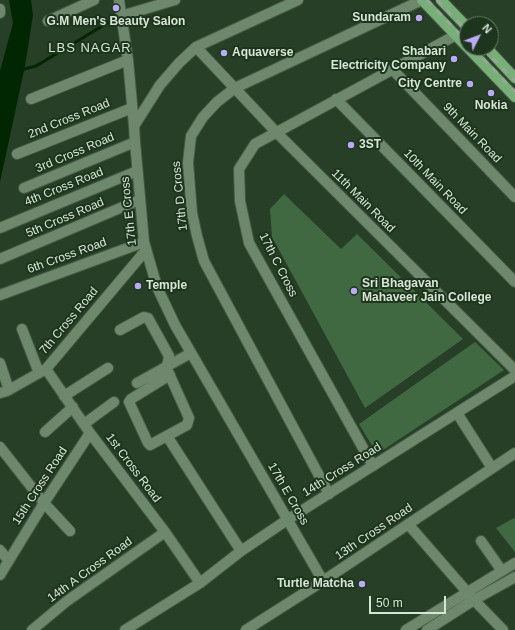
<!DOCTYPE html>
<html>
<head>
<meta charset="utf-8">
<style>
	body { margin:0 }
	#map { position:relative; width:515px; height:630px; overflow:hidden; background:#273e27; font-family:Arial,sans-serif }
	canvas { display:block }
	.north { position:absolute; left:459px; top:16px; width:40px; height:40px; box-sizing:border-box; background:#1d341d; border:1px solid #677b67; border-radius:50%; rotate:48deg; font-size:11px; font-weight:700; line-height:16px; text-align:center; color:#d7e5d6 }
	.north::after { content:''; display:block; margin:auto; width:14px; height:18px; background:#bbaaf6; clip-path:polygon(50% 0,100% 100%,50% 72%,0 100%) }
	.scale { position:absolute; left:369px; top:596px; width:77px; height:18px; box-sizing:border-box; border:2px solid #d7e5d6; border-top:0; padding-left:5px; font-size:12px; line-height:14px; white-space:nowrap; color:#d7e5d6; -webkit-text-stroke:3px #1d341d; paint-order:stroke }
</style>
</head>
<body>
<div id="map">
<canvas width="515" height="630"></canvas>
<div class="north">N</div>
<div class="scale">50 m</div>
</div>
<script>
const ctx = document.querySelector('canvas').getContext('2d');
ctx.lineJoin = 'round';
function fillPath(path, color) { ctx.fillStyle = color; ctx.fill(path, 'evenodd'); }
function strokePath(path, color, width, dash) { ctx.strokeStyle = color; ctx.lineWidth = width; ctx.lineCap = dash ? 'butt' : 'round'; ctx.setLineDash(dash || []); ctx.stroke(path); }
function label(font, color, halo, rows, align = 'center') {
  ctx.font = font + ' Arial,sans-serif'; ctx.lineWidth = 4; ctx.setLineDash([]); ctx.textBaseline = 'middle'; ctx.strokeStyle = halo; ctx.fillStyle = color; for (const [text, x, y, turn = 0] of rows) {
    ctx.save(); ctx.translate(x, y); ctx.rotate((+turn || 0) * Math.PI / 180); ctx.textAlign = isNaN(turn) ? turn : align; if (halo) ctx.strokeText(text, 0, 0); ctx.fillText(text, 0, 0); ctx.restore();
  }
}
fillPath(new Path2D(`
	M284,194L341,249L357,234L463,339L365,408L272,237L270,209Z
	M475,342L504,370L377,454L359,424Z
	M514,518L515,519V552L496,528Z`), '#406941');
fillPath(new Path2D(`
	M9,0H31L33,15L25,66L0,182V71L13,23Z`), '#002702');
strokePath(new Path2D(`
	M21,70L36,66L119,16`), '#002702', 3);
const minor = new Path2D(`
	M119,0L128,60L134,126
	M298,0L196,47L179,63L160,85L134,126L135,142L144,242L157,287L175,325L323,581
	M0,9V13
	M121,16L175,0
	M48,21L94,0
	M196,47L276,132L515,370
	M393,70L515,197
	M31,99L128,60
	M336,99L515,282
	M17,154L132,108
	M24,188L135,142
	M0,228L137,171
	M0,259L139,200
	M0,295L144,242
	M22,329L39,373
	M120,330L144,317L148,318L169,356L168,362L166,367L189,418L187,425L150,445L148,443L129,402L131,399L170,375
	M0,363L9,390
	M46,369L90,433L165,532L200,583
	M137,383L191,353
	M0,393L7,391L46,369L146,250
	M64,396L108,368
	M457,413L492,468
	M84,424L114,402
	M45,432L73,407
	M167,436L241,551
	M0,447L44,503L70,531
	M373,466L249,243L240,201L239,169L255,144L456,35
	M329,494L204,261L197,236L192,213L188,163L191,136L203,117L217,102L235,88L422,0
	M408,524L474,600L503,630
	M481,541L502,571
	M0,550L8,560
	M0,575L44,503L90,433
	M32,630L67,601L165,532
	M125,630L200,583L241,551L287,520L515,376
	M246,630L323,581L515,453
	M406,630L515,563
	M427,630L474,600L515,577`);
const major = new Path2D(`
	M422,0L467,47
	M441,0L467,27
	M468,48L515,97
	M487,48L515,78`);
strokePath(minor, '#475b47', 12);
strokePath(major, '#475b47', 12);
strokePath(minor, '#6e886e', 10);
strokePath(major, '#78ae78', 10);
strokePath(new Path2D(`
	M427,0L467,42
	M437,0L467,31
	M473,48L515,92
	M483,48L515,81`), '#96a896', 3, [7, 7]);
for (const [x, y, r, color] of [
	[116,8,4,"#bbaaf6"],
	[419,18,4,"#bbaaf6"],
	[224,53,4,"#bbaaf6"],
	[454,59,4,"#bbaaf6"],
	[470,84,4,"#bbaaf6"],
	[491,93,4,"#bbaaf6"],
	[351,145,4,"#bbaaf6"],
	[138,286,4,"#bbaaf6"],
	[354,291,4,"#bbaaf6"],
	[362,584,4,"#bbaaf6"]
]) { const dot = new Path2D(); dot.arc(x, y, r, 0, 2 * Math.PI); ctx.fillStyle = color; ctx.fill(dot); strokePath(dot, '#1d341d', 1.5); }
label('bold 12px', '#d7e5d6', '#1d341d', [
	["Sundaram",411,18],
	["G.M Men's Beauty Salon",116,22,"center"],
	["Shabari",446,52],
	["Electricity Company",446,66],
	["Aquaverse",232,53,"left"],
	["City Centre",462,84],
	["Nokia",491,106,"center"],
	["3ST",359,145,"left"],
	["Sri Bhagavan",362,284,"left"],
	["Mahaveer Jain College",362,298,"left"],
	["Temple",146,286,"left"],
	["Turtle Matcha",354,584]
], 'right');
label('12px', '#d7e5d6', '#1d341d', [
	["2nd Cross Road",69,119,-22],
	["9th Main Road",472,133,46],
	["3rd Cross Road",75,153,-23],
	["10th Main Road",435,182,46],
	["4th Cross Road",64,187,-22],
	["17th D Cross",180,196,-96],
	["11th Main Road",363,201,45],
	["17th E Cross",129,211,-96],
	["5th Cross Road",65,218,-23],
	["6th Cross Road",67,256,-20],
	["17th C Cross",278,265,63],
	["7th Cross Road",69,321,-50],
	["1st Cross Road",133,468,53],
	["14th Cross Road",342,470,-32],
	["15th Cross Road",40,486,-57],
	["17th E Cross",288,494,60],
	["13th Cross Road",374,532,-34],
	["14th A Cross Road",90,570,-36]
]);
ctx.letterSpacing = '1px';
label('13px', '#d7e5d6', '#1d341d', [
	["LBS NAGAR",90,48]
]);
ctx.letterSpacing = '0px';
</script>
</body>
</html>
